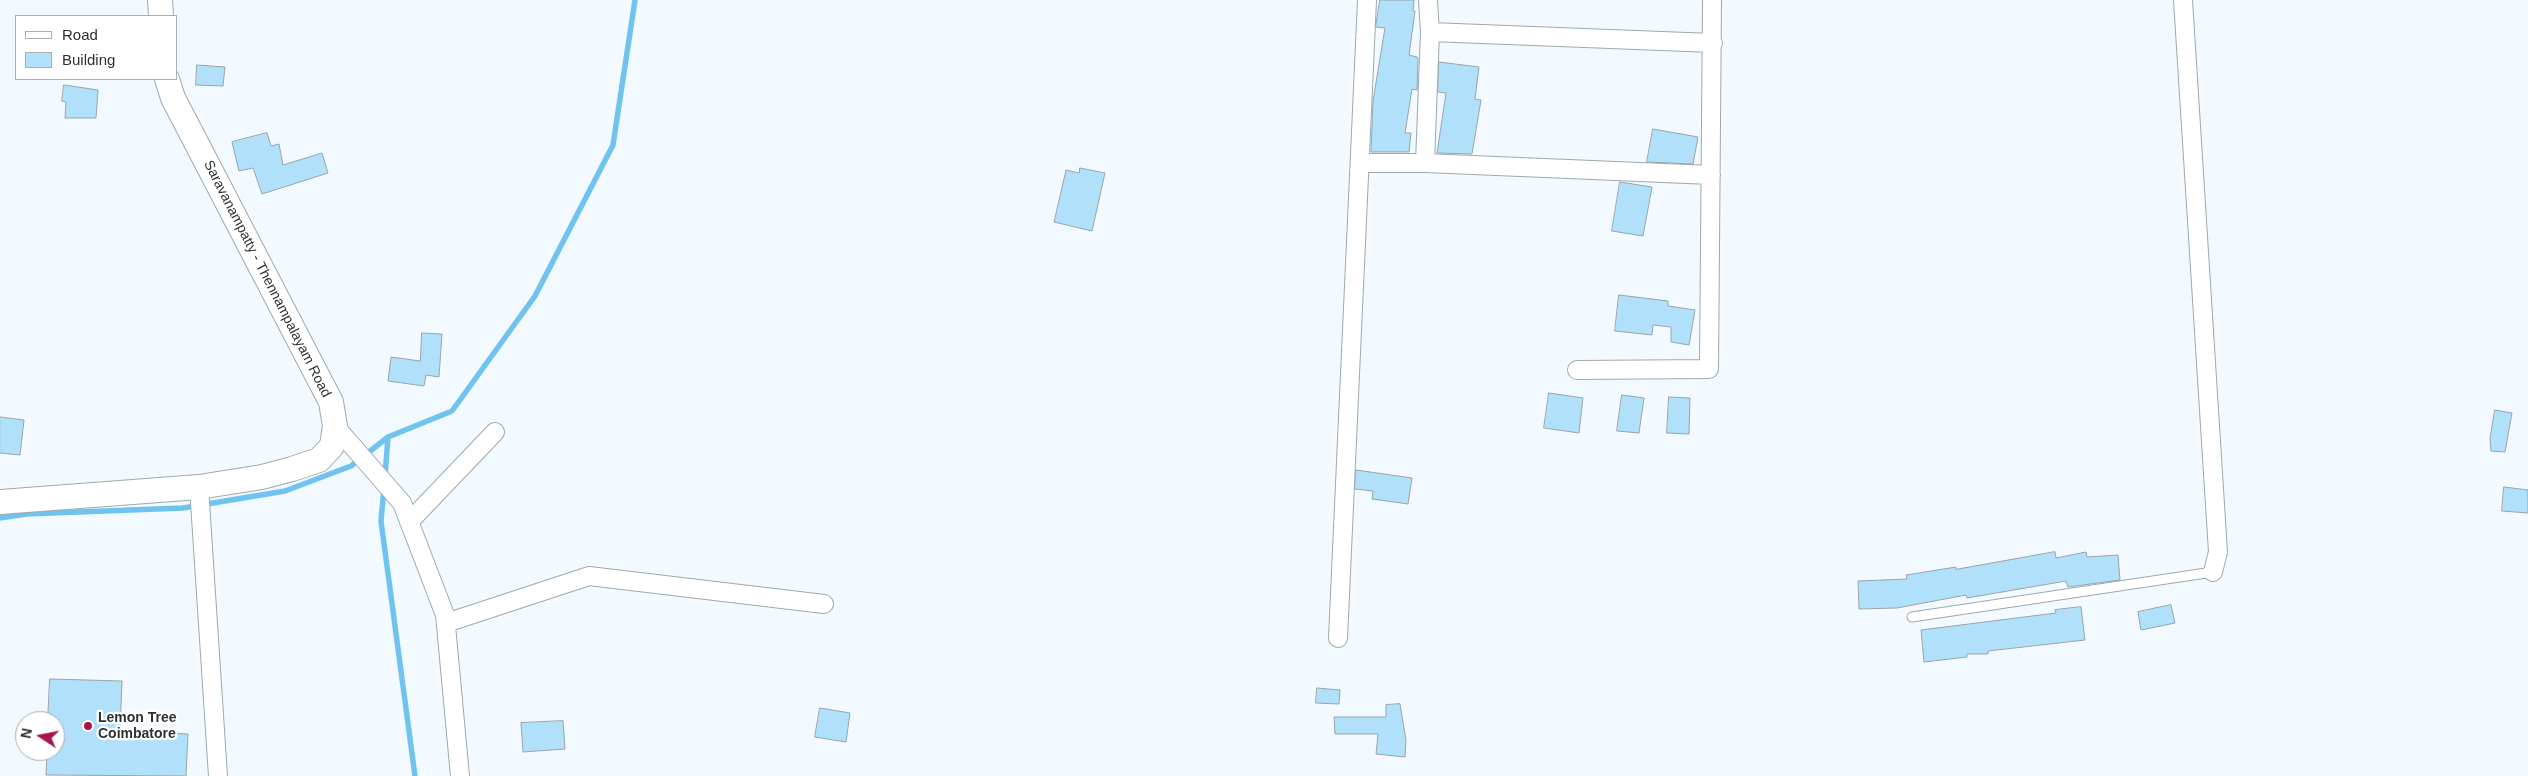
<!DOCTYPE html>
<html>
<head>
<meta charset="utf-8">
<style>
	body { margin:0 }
	#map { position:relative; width:2528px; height:776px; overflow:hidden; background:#f3faff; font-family:Arial,sans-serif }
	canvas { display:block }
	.legend { position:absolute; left:15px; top:15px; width:162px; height:65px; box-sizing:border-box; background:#fff; border:1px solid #abadae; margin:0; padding:6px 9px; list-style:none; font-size:15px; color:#2c3134 }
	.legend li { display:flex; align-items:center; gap:10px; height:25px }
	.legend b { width:25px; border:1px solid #abadae }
	.north { position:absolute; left:15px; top:711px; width:50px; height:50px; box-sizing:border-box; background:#fff; border:1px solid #abadae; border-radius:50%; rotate:281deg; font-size:14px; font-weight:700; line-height:20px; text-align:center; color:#2c3134 }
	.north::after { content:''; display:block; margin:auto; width:18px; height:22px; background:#a9164e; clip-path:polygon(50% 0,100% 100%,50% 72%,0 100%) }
</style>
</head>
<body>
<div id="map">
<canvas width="2528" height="776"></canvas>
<ul class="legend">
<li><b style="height:6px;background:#fff"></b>Road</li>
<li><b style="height:14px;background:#b0e0fa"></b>Building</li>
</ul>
<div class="north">N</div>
</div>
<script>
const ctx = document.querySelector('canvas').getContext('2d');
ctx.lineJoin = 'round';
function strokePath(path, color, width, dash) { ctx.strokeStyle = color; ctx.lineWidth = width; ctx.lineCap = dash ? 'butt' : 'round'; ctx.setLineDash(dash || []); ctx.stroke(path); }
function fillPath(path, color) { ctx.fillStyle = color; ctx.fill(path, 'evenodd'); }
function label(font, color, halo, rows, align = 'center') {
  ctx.font = font + ' Arial,sans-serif'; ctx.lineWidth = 4.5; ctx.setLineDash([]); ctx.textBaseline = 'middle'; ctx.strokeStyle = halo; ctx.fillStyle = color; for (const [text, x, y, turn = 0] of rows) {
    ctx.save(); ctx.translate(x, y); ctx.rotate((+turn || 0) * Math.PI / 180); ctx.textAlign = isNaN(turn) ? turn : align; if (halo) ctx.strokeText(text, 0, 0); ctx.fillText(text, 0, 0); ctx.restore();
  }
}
strokePath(new Path2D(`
	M385,476L388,437L452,411L535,296L613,145L635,0
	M384,488L381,521L415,776
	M0,518L26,514L183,508L285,491L351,466L388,437`), '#70c3ef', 5.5);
const building = new Path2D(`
	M1380,0H1414L1413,11H1415L1409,55L1417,57L1418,59L1417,90L1412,89L1405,133H1411L1409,152H1371L1373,101L1385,28L1376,27Z
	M1439,62L1479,67L1475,99L1481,100L1472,154L1437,153L1446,93L1438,92Z
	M197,65L225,67L223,86L196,85Z
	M64,85L98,90L96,118H65L66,102L62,101Z
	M1653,129L1698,137L1693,164L1647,162Z
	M267,133L271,146L279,144L283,165L322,153L328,173L262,194L253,168L239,171L232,142Z
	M1080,168L1105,173L1092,231L1054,222L1066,170L1079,173Z
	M1620,182L1652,187L1643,236L1612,231Z
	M1619,295L1668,301V306L1695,310L1689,345L1671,342V327L1653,325L1652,335L1615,331Z
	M422,333L442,334L439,377L426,375L424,386L388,381L391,357L420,361Z
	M1549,393L1583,398L1579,433L1544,428Z
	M1622,395L1644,398L1639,433L1617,431Z
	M1669,397L1690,398L1689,434L1667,433Z
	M2495,410L2512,413L2505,452L2491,451L2490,439Z
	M0,417L24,420L20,455L0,453Z
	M1356,470L1412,478L1408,504L1372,499L1373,491L1355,489Z
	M2504,487L2528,490V513L2502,511Z
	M2055,552L2056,558L2086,552L2087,557L2118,555L2120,580L2068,587L2066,581L1967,598L1966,595L1897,608L1859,609L1858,581L1907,579L1906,575L1956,567V569Z
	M2171,605L2175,623L2141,630L2138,612Z
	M2081,607L2085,640L1988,651V654H1967V657L1924,662L1921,630L2056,613L2055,610Z
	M50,679L122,681L120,731L188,734L186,776L46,775L47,751H55V721H48Z
	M1317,688L1340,690L1339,704L1316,703Z
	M1400,704L1406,740L1405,757L1376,754L1378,734H1335L1334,717H1386V705Z
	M820,708L850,713L846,742L815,737Z
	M563,721L565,749L523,752L521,723Z`);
fillPath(building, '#b0e0fa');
strokePath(building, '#98a4ab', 1);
const lane = new Path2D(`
	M1912,617L2213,572`);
const street = new Path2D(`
	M2183,0L2218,552L2213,572
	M1430,32L1713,43
	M1360,163H1425L1711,175
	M1425,163L1430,32L1428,0
	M1577,370L1709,369L1712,0
	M335,426L402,503L445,615L460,776
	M199,487L218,776
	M409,522L495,432
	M446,623L589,576L824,604
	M1338,638L1367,0`);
const secondary = new Path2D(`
	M160,0L161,16
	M0,502L199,487L262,477L292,469L319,460L332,446L335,426L331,402L173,98L167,79`);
strokePath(lane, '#9ca9b0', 11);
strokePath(street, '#9ca9b0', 20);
strokePath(secondary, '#9ca9b0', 26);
strokePath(lane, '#fff', 9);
strokePath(street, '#fff', 18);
strokePath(secondary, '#fff', 24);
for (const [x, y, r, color] of [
	[88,726,5,"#a9164e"]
]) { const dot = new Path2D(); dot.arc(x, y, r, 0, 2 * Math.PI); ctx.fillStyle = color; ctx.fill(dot); strokePath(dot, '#fff', 2); }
label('14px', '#2c3134', '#fff', [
	["Saravanampatty - Thennampalayam Road",267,279,63]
]);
label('bold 14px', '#2c3134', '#fff', [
	["Lemon Tree",98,718],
	["Coimbatore",98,734]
], 'left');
</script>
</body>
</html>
